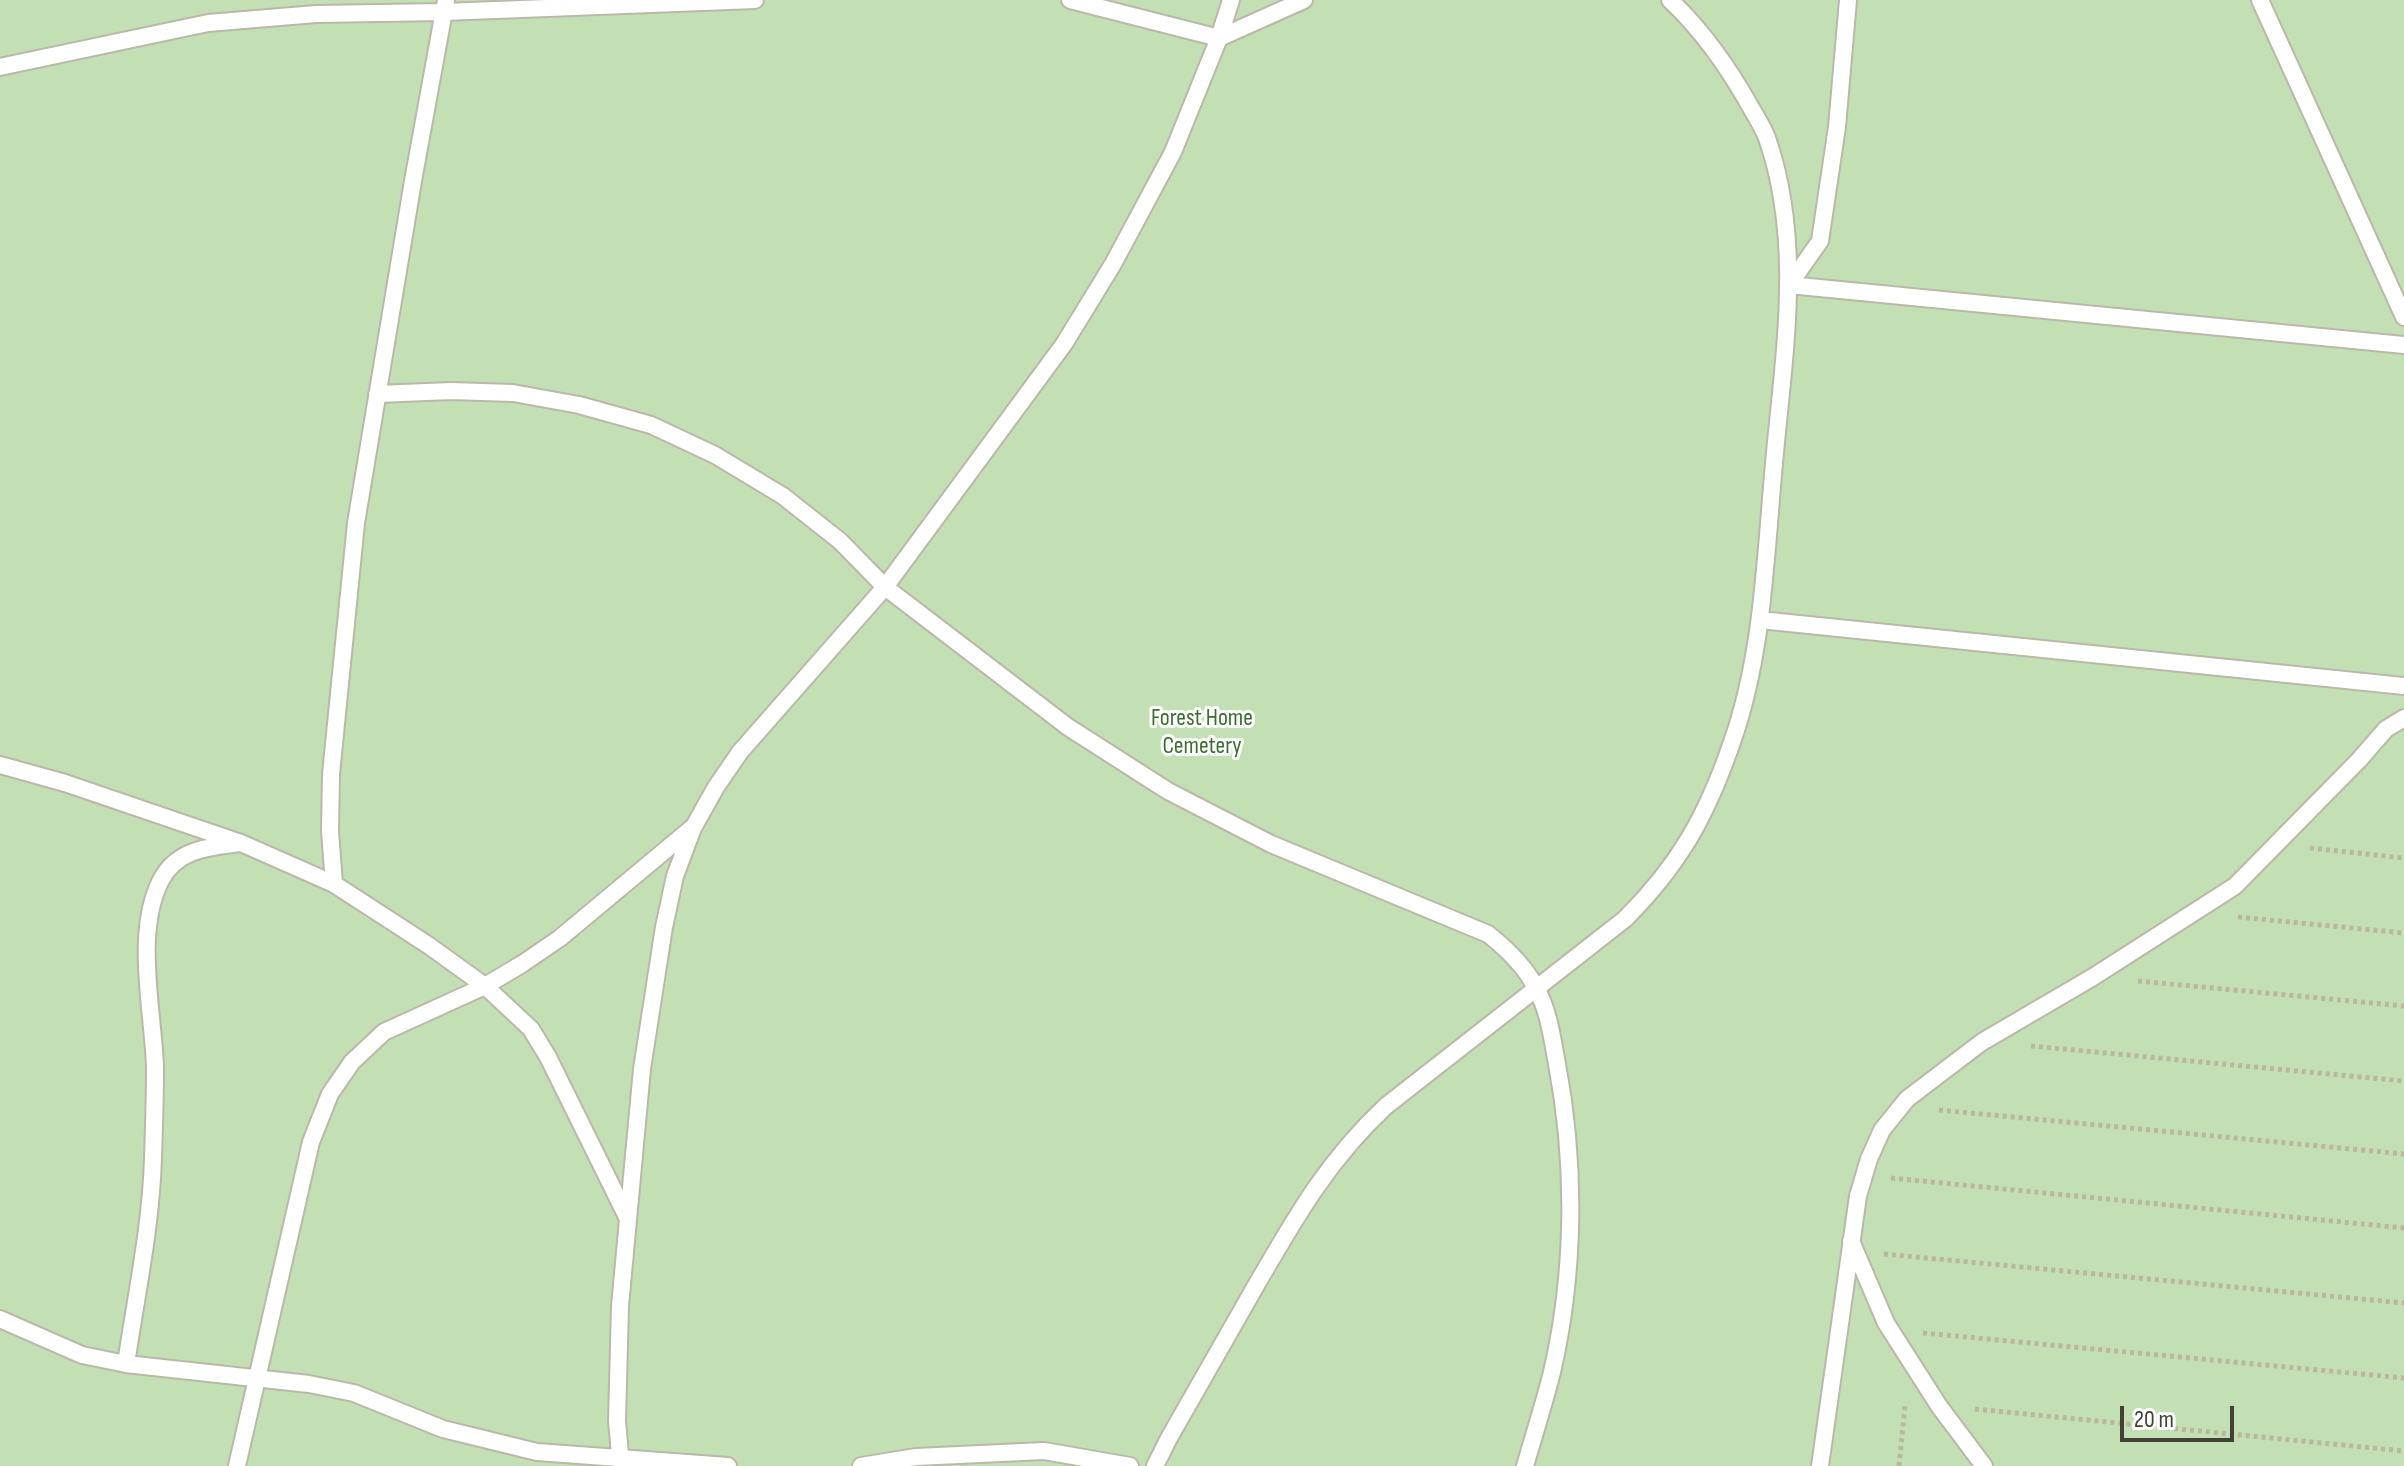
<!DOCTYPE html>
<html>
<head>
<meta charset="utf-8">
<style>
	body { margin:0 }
	#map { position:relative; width:2404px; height:1466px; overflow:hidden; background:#f1f0e6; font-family:"Sofia Sans Condensed",sans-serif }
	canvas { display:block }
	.scale { position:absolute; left:2120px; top:1406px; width:114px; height:36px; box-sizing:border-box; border:4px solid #434036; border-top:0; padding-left:10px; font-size:24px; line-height:28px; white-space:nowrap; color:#434036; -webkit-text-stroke:6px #fff; paint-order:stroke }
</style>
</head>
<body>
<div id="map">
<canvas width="2404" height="1466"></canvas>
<div class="scale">20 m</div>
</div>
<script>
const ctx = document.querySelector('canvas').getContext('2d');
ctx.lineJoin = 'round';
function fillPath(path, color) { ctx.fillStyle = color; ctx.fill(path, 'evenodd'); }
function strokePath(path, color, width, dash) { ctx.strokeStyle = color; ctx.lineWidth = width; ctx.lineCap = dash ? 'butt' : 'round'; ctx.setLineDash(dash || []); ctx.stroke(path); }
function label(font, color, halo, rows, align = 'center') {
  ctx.font = font + ' "Sofia Sans Condensed",sans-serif'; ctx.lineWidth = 6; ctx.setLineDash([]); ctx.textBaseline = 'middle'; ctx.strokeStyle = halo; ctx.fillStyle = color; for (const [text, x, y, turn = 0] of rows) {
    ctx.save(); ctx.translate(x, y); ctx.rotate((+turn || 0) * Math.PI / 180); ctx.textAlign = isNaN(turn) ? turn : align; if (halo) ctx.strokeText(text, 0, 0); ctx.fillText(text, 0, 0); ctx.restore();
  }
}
fillPath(new Path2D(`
	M0,0H2404V1466H0Z`), '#c3e0b4');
const service = new Path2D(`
	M1070,0L1219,38L1304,0
	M1848,0L1837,127L1820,241L1789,285L2404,345
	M2260,0L2404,317
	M0,67L208,23L316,14L444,12L755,0
	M377,394L451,391L513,393L579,405L651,425L715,455L783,496L840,541L885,587L1068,727L1168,791L1271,844L1488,934C1507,949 1525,966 1536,988C1549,1011 1552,1038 1557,1064C1576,1164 1575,1273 1552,1372C1544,1404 1534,1435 1525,1466
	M1760,620L2404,686
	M0,765L65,783L241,843L334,884L428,945L485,986L531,1029L548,1057L628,1219
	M334,884L330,831L331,774L356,523L413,181L446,0
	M1851,1241L1886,1323L1939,1406L1984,1466
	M0,1319L82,1355L126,1364L309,1384L354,1393L443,1429L537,1452L728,1466
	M126,1364C136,1296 151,1227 153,1158C154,1128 155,1097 155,1067C153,1010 134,932 161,880C177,849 209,847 240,843
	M237,1466L311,1142L330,1094L352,1062L384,1032L485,986L522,964L560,938L692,828
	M621,1466L617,1421L620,1306L642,1069L664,927L675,876L693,828L716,787L740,752L885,587L1064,344L1113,264L1173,152L1219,38L1231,0
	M861,1466L916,1457L1044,1451L1130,1466
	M1155,1466L1169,1438C1197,1388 1226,1339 1254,1289C1294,1220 1326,1162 1386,1106L1625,919C1679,865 1706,817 1731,745C1762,659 1765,565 1773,475C1782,364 1805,247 1767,138C1763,127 1756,117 1750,106C1728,67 1703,31 1670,0
	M1820,1466L1858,1196L1869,1159L1882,1130L1907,1099L1982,1042L2093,977L2235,886L2359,760L2386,729L2404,718`);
strokePath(service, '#bbb8aa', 20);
strokePath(new Path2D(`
	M2310,848L2404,858
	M2238,917L2404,933
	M2138,981L2404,1006
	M2031,1046L2404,1081
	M1939,1110L2404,1154
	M1891,1178L2404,1228
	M1884,1254L2404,1303
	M1923,1333L2404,1378
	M1975,1409L2404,1451
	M1899,1466L1905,1406`), '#bbb69d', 5, [4, 4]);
strokePath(service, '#fff', 16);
label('24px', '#3c6d31', '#fff', [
	["Forest Home",1202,719],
	["Cemetery",1202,747]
]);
</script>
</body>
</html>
